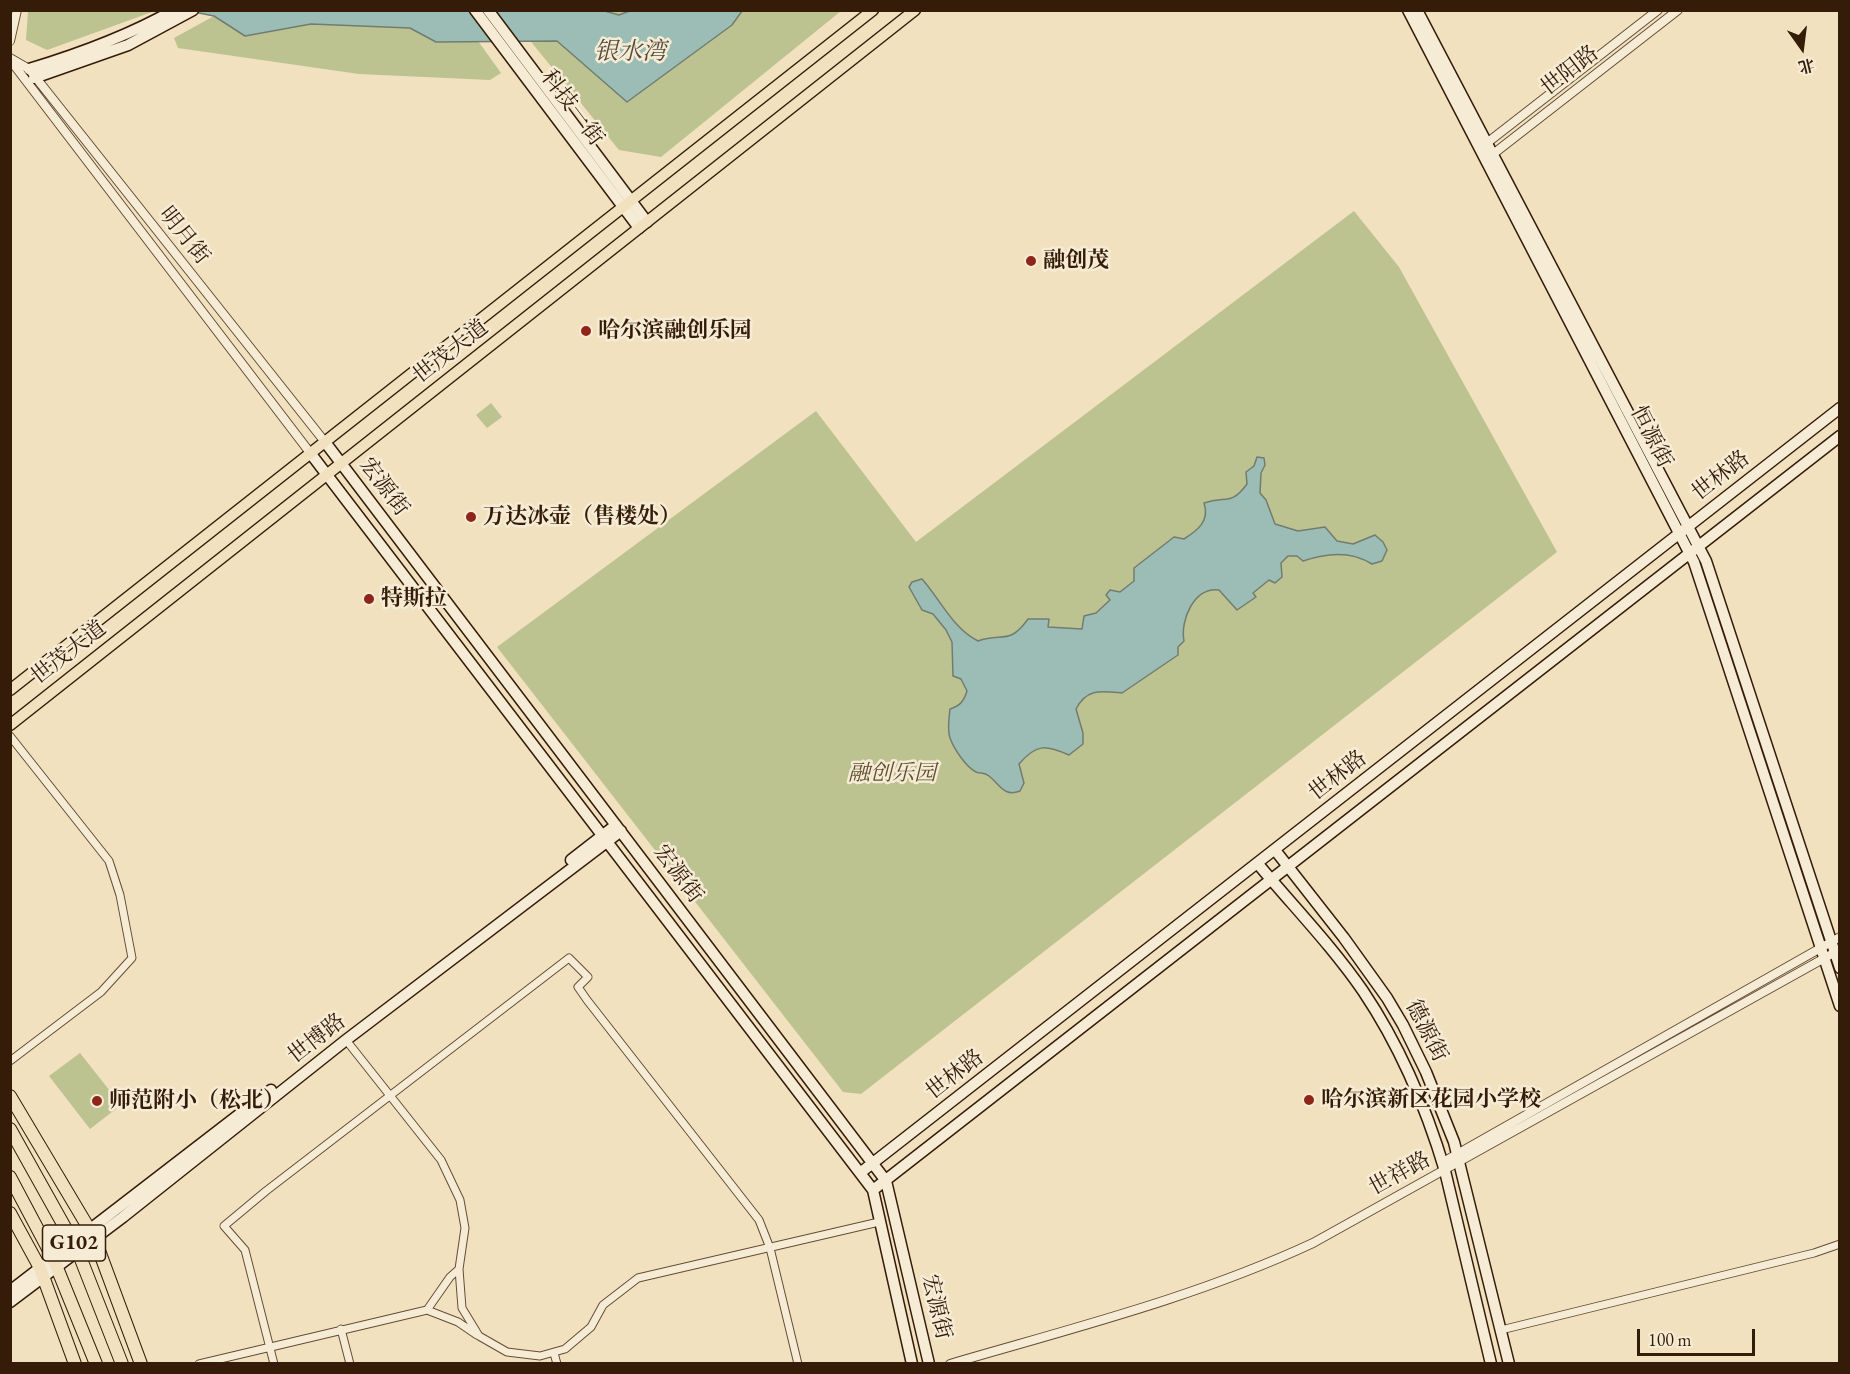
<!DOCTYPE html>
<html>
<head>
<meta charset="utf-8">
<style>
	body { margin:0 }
	#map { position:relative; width:1850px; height:1374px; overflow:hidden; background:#f1e1bf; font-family:"EB Garamond","Noto Serif SC",serif }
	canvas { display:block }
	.frame { position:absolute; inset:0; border:12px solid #351c09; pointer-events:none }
	.north { position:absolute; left:1772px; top:18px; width:60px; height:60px; -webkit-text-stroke:4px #f6ecd5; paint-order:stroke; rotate:166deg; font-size:16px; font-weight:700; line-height:24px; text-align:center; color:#351c09 }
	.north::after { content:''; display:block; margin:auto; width:21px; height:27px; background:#351c09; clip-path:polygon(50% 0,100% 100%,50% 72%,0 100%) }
	.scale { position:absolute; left:1637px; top:1329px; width:118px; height:27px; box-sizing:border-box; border:3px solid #351c09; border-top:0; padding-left:8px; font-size:18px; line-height:21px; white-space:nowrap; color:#351c09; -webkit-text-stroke:4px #f6ecd5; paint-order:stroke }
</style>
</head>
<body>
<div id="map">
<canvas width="1850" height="1374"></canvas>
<div class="frame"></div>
<div class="north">北</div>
<div class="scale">100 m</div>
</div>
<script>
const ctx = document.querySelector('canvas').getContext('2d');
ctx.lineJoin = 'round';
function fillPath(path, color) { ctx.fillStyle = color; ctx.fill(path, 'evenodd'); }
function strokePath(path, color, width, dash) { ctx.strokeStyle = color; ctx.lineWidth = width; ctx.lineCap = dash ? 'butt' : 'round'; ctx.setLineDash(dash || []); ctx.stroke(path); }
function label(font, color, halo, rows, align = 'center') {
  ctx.font = font + ' "EB Garamond","Noto Serif SC",serif'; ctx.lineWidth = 5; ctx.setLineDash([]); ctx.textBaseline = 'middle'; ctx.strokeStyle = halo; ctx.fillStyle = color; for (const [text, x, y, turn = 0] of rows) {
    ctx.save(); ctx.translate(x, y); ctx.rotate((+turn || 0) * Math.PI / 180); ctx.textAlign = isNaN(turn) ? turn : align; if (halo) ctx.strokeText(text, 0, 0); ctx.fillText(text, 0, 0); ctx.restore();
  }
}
fillPath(new Path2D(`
	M144,11L152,12L47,50L26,40L28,11Z
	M506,11H841L661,157L619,150Z
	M214,16L245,36L311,24L410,28L436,42L478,41L501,73L490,80L359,74L178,48L174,38Z
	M1354,211L1399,267L1557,552L861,1094L843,1092L497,647L816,411L916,542Z
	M491,403L502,417L487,428L476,415Z
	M80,1053L121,1105L90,1129L49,1076Z`), '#bcc290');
const water = new Path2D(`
	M601,10L619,15L632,10L742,11L732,25L627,102L557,41L436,42L410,28L311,24L245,36L214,16L189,11Z
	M1257,457L1264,458L1265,465L1261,473L1260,493L1266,500L1275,524L1298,531L1325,527L1337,541L1353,544L1375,535L1383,542L1387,550L1382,561L1372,564C1350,550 1326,553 1303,561L1297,556H1288L1281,563L1282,577L1275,583L1269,580L1253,593L1256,597L1237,610L1219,590C1194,587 1180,620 1184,641L1178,647V655L1122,693C1101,691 1087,688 1076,709L1083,733V744L1069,755C1046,745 1037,743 1019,764L1024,783L1020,791C1004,797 1001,786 989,776C984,772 981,774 976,772C966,767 954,749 950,738C947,729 949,719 950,709C960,706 964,701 967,691L961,679L953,676L952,642L946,630L933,614L922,610L909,587L912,582L922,579C940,599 953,629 978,641C1002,632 1009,646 1028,619H1049L1048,627L1082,629L1084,616L1096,613L1110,600L1106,595L1110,590L1120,592L1134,581V568L1174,537L1184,539C1198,530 1210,521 1204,503C1226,495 1230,507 1247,484L1246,472L1254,466Z`);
fillPath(water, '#9bbdb5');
strokePath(water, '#727d70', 1.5);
const minor = new Path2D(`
	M10,736L109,861L120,895L132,958L101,992L10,1061
	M346,1040L441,1160L460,1200L465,1228L459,1269L462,1308L479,1336L507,1352L540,1356L565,1349L591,1327L603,1305L638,1278L879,1222
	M427,1310L450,1277L459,1269
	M341,1329L350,1364
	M1501,1330L1814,1253L1840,1244
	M554,1353L557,1364
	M199,1364L427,1310L458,1322L477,1335
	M274,1364L245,1250L224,1226L266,1191L569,958L588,977L578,987L587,1000L759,1220L770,1248L798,1364`);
const tertiary = new Path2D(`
	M10,41L17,10
	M10,58L29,69L325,442
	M11,61L311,454
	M1483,146L1658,10
	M1488,158L1678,10
	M1443,1162L1840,937
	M950,1364C1073,1328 1197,1297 1313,1243L1839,950`);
const secondary = new Path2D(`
	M475,10L639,228
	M488,10L647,222
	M1408,10L1694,562L1840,1006
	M1417,10L1706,561L1840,968
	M29,69C79,54 128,36 174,10
	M34,78L128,45L193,10
	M325,442L886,1181L929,1364
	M311,454L873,1190L912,1364
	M1275,850L1344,938L1387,998L1403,1025L1426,1072L1454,1142L1509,1364
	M571,860L616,825
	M1258,864C1293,906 1332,946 1363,991C1400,1046 1426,1107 1445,1171L1491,1364
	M860,1173L1840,408
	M873,1190L1840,436
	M10,1291L271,1090
	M10,1302L123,1217L346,1040L621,831`);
const primary = new Path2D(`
	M10,690L873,10
	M10,725L915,10`);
const trunk = new Path2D(`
	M10,1096L94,1237L141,1364
	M10,1129L77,1249L122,1364
	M10,1177L53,1258L96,1364
	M10,1213L40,1268L75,1364`);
strokePath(minor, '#644d36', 9);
strokePath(tertiary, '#644d36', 10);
strokePath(secondary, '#351c09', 13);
strokePath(primary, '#351c09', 13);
strokePath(trunk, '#351c09', 14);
strokePath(minor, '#f6ecd5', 7);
strokePath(tertiary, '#f6ecd5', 8);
strokePath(secondary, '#f6ecd5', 10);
strokePath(primary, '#f1e1bf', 10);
strokePath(trunk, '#f1e1bf', 12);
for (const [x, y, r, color] of [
	[1031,261,6,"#8f2418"],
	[586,331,6,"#8f2418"],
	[471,517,6,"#8f2418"],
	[369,599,6,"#8f2418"],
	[1309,1100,6,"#8f2418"],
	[97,1101,6,"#8f2418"]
]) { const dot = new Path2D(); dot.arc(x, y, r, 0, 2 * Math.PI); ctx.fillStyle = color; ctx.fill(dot); strokePath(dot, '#f6ecd5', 2); }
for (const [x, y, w] of [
	[74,1243,63]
]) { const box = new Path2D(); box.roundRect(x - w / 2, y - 18, w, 36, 4.5); ctx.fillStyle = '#f6ecd5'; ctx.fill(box); strokePath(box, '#351c09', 1.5); }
label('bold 21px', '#351c09', null, [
	["G102",74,1243]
]);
label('22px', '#351c09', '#f6ecd5', [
	["世阳路",1570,71,-38],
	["科技一街",572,108,53],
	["明月街",184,236,51],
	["世茂大道",451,352,-38],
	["恒源街",1651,437,63],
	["世林路",1721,476,-38],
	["宏源街",384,487,53],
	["世茂大道",69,653,-38],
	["世林路",1338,776,-38],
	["宏源街",678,874,53],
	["德源街",1426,1031,63],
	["世博路",317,1039,-38],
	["世林路",955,1075,-38],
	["世祥路",1400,1174,-29],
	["宏源街",936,1307,77]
]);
label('bold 22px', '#351c09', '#f6ecd5', [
	["融创茂",1043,261],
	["哈尔滨融创乐园",598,331],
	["万达冰壶（售楼处）",483,517],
	["特斯拉",381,599],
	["哈尔滨新区花园小学校",1321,1100],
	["师范附小（松北）",109,1101]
], 'left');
label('italic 22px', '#5e4e32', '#f6ecd5', [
	["融创乐园",892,774]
]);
label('italic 24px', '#544c3d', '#f6ecd5', [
	["银水湾",630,52]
]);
</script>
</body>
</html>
